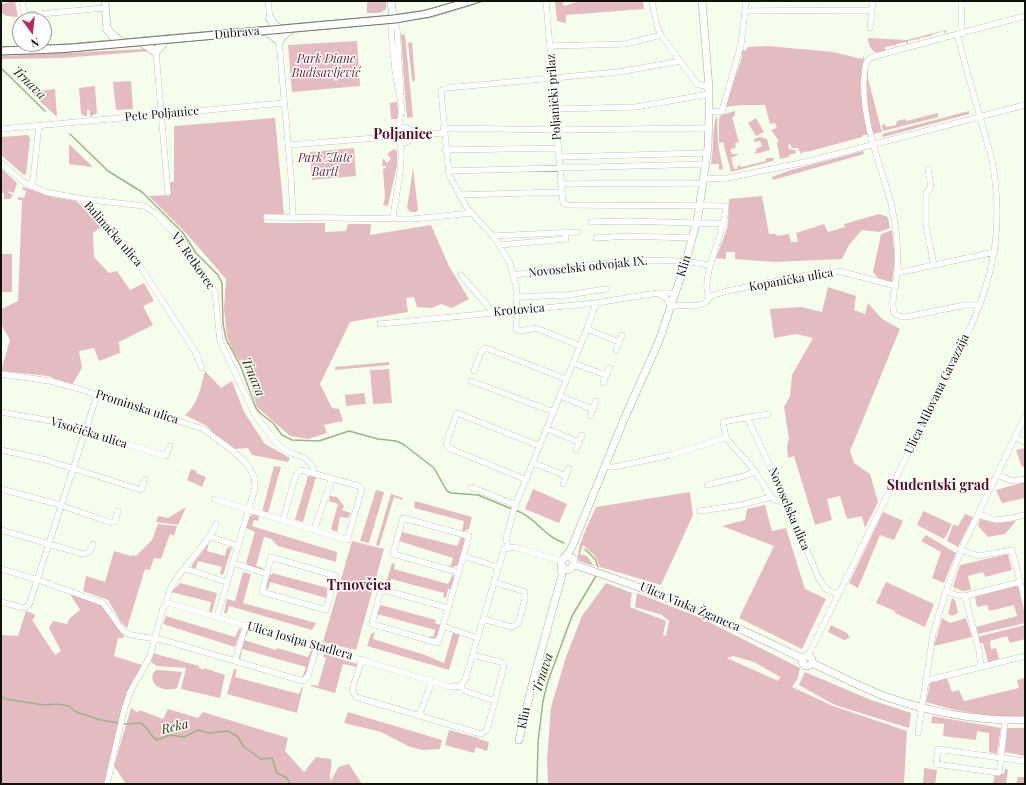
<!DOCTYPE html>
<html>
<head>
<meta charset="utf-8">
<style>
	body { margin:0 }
	#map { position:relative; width:1026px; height:785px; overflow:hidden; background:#f5feed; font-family:"Playfair Display",serif }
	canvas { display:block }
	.frame { position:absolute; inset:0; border:2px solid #0e1309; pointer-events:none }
	.north { position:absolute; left:12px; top:12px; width:40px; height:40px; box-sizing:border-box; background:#fff; border:1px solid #9fa19d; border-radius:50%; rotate:165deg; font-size:11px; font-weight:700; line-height:16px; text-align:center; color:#0e1309 }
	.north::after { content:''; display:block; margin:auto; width:14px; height:18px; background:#b92a56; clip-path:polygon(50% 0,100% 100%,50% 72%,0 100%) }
</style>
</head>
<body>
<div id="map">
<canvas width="1026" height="785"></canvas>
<div class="frame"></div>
<div class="north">N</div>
</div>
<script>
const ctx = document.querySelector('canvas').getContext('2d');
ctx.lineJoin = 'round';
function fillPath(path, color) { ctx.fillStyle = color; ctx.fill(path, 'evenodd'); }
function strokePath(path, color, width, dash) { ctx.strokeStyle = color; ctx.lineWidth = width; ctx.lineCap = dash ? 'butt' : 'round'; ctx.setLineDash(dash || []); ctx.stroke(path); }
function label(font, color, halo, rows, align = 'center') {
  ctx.font = font + ' "Playfair Display",serif'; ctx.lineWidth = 3; ctx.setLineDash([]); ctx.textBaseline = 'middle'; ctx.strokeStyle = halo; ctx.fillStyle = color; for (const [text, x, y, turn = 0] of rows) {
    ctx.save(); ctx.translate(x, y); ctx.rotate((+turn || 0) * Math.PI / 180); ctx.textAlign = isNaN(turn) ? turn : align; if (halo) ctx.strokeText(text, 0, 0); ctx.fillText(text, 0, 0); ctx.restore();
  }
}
fillPath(new Path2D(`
	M15,1L18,17L6,16L2,13L1,4Z
	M367,1H386V9L380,13H367Z
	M555,1H562L564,6L579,1H643L644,9L566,15V23L557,21Z
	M946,30V35L944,31L931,35L932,39L930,36L919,38L920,42L918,39L908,41V45L906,42L896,44L897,48L895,45L885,47L886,51L877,53C871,51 868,44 868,38L907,40Z
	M401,34L405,35L413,117L407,118L405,96H407L405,95Z
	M357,41L360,86L292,92L288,45Z
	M412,42L415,80L413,82L412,80L408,43Z
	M768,46L833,52L862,59L864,56L861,95L868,135H863L862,137L807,152L805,151L801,154L798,148H792L790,144L788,145L789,149L795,150L796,153L789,155V157L780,159L777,142L779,141L771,130L777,128L775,123L770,124L765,105H742L725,107L742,57L741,49L745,51L748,47Z
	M145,49L151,51L62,58L1,59V56Z
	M868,66V79L882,132L873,134C867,112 864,88 868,66Z
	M131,81L133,109L116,110L113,82Z
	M95,86L97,113L90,117V110H87V117L81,114L79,88Z
	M55,89L57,117L30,92Z
	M397,102L399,119H391L390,103Z
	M735,111V116L732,117L739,142L735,143L736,147L730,150L732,154H738V155L731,158L734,169H737L739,164L741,167L766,161V158H774L773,161L731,172L723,142L719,143V118L721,115Z
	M969,111V114L883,137L882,134Z
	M938,113V117L883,131L882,125L885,124L886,127L896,125L897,121L905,119L907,121Z
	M717,116L718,144L723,169L719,170V164H711C714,153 712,123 717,116Z
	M275,118L284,214H264V223H325V232L346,231L348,224H371L370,235L431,225L449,266L469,299L452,308L441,304L432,308L417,307L414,297L406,298L408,312L350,322L320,384L332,408L339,409L343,421L324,425L327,433L308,439L290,436L257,407L247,372L234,353L227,337L224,309L226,279L185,232L149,196L170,195L169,182H174V126Z
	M756,118L764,132L756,136L748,123Z
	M28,135L30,139L26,174L24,175L1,155V137Z
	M760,137L767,139L770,150L755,154L756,149L762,146L760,141L754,142V139Z
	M69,144L93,167L69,164Z
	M354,148L356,176L312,180L310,152Z
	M394,149L397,151V165L388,206L383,205L385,198L383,169L386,168V166H382L383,158L387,163L391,159L387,154Z
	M863,151L864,154L773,180L772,177L791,170Z
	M1,168L17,183L14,193L6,191L13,195L10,199H4V193H1Z
	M413,168L418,210L416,212H410L407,208Z
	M23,187L53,197L76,201L107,231L99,228L93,233L94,257L109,273L117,271L130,290L144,283L154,301L143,306L153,325L119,342L120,353L99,361L94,348L79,351L82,368L72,385L48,376L1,371L10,340L1,324V309L18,301L22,200H18V197L24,198L26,191L22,189Z
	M762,196L769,234H776L777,236L789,234L791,242H798L796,233L824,224L828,232L845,227L844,224L879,214L888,217L890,228L879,232L862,230L849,245L842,259L774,262L735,259V252H726V259L716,258L728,226L729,199Z
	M892,230L895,259L892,283L878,278L873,272L881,234Z
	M1,254H12V292H1Z
	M828,287L856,296L854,310L865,314L868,303L882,319L900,329L850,451L854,463L870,474L878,502L865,528L862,516L847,519L840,496L827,499L832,520L815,525L794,456L788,458L787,446L789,439L784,407L790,396L792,375L813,338L796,334L774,338L770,309L801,307L822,312Z
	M389,362V365L335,370V367Z
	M389,369L392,403L373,404L370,370Z
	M205,371L221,388L232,381L244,412L265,444L290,458L288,462L252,455L248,448L234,449L216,436L207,426L185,415C198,405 201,386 205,371Z
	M364,393L366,404L346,406L345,395Z
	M1025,448V466L1022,467L1016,450Z
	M274,466L281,467L268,513L262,512Z
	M191,469L197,471L196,473L206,477L202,487L187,480Z
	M308,476L316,477L303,522L295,520Z
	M1025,482V498L1002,503L996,490Z
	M533,489L567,504L559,523L525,509Z
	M376,490L384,492L369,543L360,541Z
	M690,492L693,515L661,585L600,567L595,556L583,545L580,554L587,556L594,566L579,561C574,550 591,519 596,507Z
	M391,494L403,498L402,500L394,497L379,546L376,545Z
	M330,496L337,497L344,506L342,510L351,513L348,518L340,517L337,532L331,529L338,504L329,501Z
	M415,501L472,517L469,529L462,532L464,521L414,508Z
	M765,505L772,531L786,528L805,589L826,599L802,649L739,618L774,546L722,526L745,520L747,509Z
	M186,507L178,525L156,522L158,516L168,518Z
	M923,511L952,524L944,539L917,525Z
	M883,512L903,521L894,540L880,535L858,588L849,583Z
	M253,514L259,516L258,521L254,520L252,526L337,552L336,562L278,546L271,539L264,537L256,566L263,568V570L251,567L246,563L255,532L246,528L250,516Z
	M965,514L973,517L958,547L947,541L953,525L958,526Z
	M980,519L997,523L1016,521L1005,534L988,537L978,526Z
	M158,524L177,526L174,536L170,534L161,559L154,558L150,570L145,569L127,628L121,622L108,600L83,591L86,576L105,582L114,551L131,556L132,555L136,556L152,540Z
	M402,532L457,546L461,537L464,538L465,542L458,565L450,568L453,558L399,541Z
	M926,535L956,553L944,583L932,578L941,552L921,541Z
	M352,541L384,549L356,650L323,642Z
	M209,543L207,551L225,556L227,548L232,547L223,575L220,574L222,567L198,561L196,568H192V565Z
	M1008,554L1012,570L985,577L983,572L968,576L971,590L963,591L953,587L960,565Z
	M392,563L395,564L394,569L448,584L453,574L454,577L451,590L448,589L446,598L443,597L444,593L391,579L389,584L386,583Z
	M243,572L251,574L243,603L316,623L312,630L229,606L227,613H224L227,599L235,601Z
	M272,573L328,588L326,598L270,582L268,590L266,588L269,574L272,575Z
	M886,582L934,604L925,627L895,613V611L876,603Z
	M180,583L217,593L212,612H209L211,602L171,592Z
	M606,583L632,593L630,607L666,621L663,635L666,636L669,621L662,615L635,607L637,593L701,618L800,668L798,678L792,687L833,706L907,731L904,784H548L547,759L551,707L566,657L582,616ZM733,656L754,662L780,677L778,681L727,658Z
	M1018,585L1025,614V623L978,634L976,627L1017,616L1014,605L989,611L987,605L977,607L975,597Z
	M70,594L101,605L105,608L124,636L123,638H118L114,656L142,665L123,704L104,784H1V635L18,636L26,611L34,614L35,617L32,620L55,655L61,651L49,628L53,621L67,624L69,619L80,610Z
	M952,598L955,600L958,613L952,616L948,614Z
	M381,605L436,620L435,623L441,625C439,633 439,639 429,639L430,636L433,637L435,630L377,614Z
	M166,616L235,637L240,627L241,630L235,647L163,624Z
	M942,618L950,623L966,618L972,637L934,646Z
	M831,625L847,633L850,638L844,640L828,632Z
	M1025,625V639L1010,643L1007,636L990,641L991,649L996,648L999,659L988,662L983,643H980L977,637Z
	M249,630L244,640L276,650L277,648L308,657L311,650L310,648H311L312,652L306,675L302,678L306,667L242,649L240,660L238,656L246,631Z
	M375,632L373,639L425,655L444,663L453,632L460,634L449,670L367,646L371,634Z
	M153,653L199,666V668L204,670V668L225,675L220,698L181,689L186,668L157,666L151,662Z
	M324,654L357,664L356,667L343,664L335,693L310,686L311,685L318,686L326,658L323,657Z
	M234,669L237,670L235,677L299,694L302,687H303L297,713L227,694Z
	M160,670L182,672L177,688C167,692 149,688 153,673L156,670Z
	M805,672L871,700L911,713L909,728L835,705L799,685Z
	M947,678L952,692L959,690L964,701L1019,688L1017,680L1025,678V717C991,718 958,712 926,702L930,683Z
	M131,708L138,713L139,710L163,719L168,709L198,718L203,712L288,738L285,751L304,772L316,757L331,759C333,767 328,774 331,781L338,767L349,764L362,784H126L114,766Z
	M348,712L442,740L440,749L423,750L410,747L381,732L344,723Z
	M932,716L1001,728L997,754L989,752V733L977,731L976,740L943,736L944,724L931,723Z
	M1007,728H1025V756L1005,752Z
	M449,730L479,738L477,745L479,739L489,742L487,751L476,747L474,753L445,745Z
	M924,768L937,770L935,784H923Z
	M1005,769L1008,770L1006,783L1016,784L1018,777H1025V784H993L995,773L1004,774Z`), '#e4bbc1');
strokePath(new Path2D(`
	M1,68L45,111
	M70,134L108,171L142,192L183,233L196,253L218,275L222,283L223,323L226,339L241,367L256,408L260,413L273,423L282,435L292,440L319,441L349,431L378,439L396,441L403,444L434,468L447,491L451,493L478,495L512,509
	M515,510C536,517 543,536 564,543
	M585,549L595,559L598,567
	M1,696L5,699L44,705L57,704L69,706L76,712L101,720L119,723
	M123,724L141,723C148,727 150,736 157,740L170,735L184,737L198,730L209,733L228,731L238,737L244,747L261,759L272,758L277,773L287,778L290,784
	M537,784L538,742L543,701L548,681L572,616L596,576`), '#9db387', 1.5);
const minor = new Path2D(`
	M22,1L24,12L29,15L105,8
	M268,1L270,18
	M546,1L563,203L567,205L726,206C726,231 699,278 709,297
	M652,1L657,26L661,35L697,84L709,87
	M961,1L962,34
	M745,11L872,10
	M393,19L391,32L395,71L402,109L398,128
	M393,19L397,28L401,95
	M870,28L873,1
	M279,41L291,177L293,217
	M551,46L625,44L661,35
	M156,52L168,193
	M555,109L636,107L709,94
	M709,112L722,111L741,45L746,1
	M395 135a8 8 0 1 1 16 0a8 8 0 1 1-16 0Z
	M443,128L556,130L709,128
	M1,129L284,103
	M410,130L426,134L444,133
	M289,145L376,138L396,131
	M445,150L558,148
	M558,157L707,153
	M1,163L25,183L45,192L83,199L144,206L155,213L174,233L215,292L220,341L255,415L279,446L291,453L303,457L312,465L314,472
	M928,169L931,187L926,193V226L934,265
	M448,171L706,164
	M703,179L728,178L810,161L1025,105
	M560,184L703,183
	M30,186L33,180L39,125
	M459,195L561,192
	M83,199L85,206L131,252L196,353L202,368
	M266,217L413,219L472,213
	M393,219C394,202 406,155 399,142
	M591,222L629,221L725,224
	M493,236L578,232
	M596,238L629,236L692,238
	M499,245L566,239L565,232
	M897,273L995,252
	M461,275L493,312
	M514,275C578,267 645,253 709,265
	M659,294L667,299L670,306L699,305L705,303L711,296L727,291L807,275L827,274L839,271L896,286
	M518,297L567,295L606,289
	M980,305H965L906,317L899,316L894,313C890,301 897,283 897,270C899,242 895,213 886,186C875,150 862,116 864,78C865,70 864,61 872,57L1025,16
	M380,324L596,303L657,293H675
	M587,329L619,342
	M580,346L536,328L521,331L516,329L517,290L509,261L493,236L467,208L449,175L441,91L446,88L618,72L681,61
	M616,350L622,335
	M573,363L606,375
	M474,371L481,352L486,348L566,379
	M1,374L50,381L76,388L203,429L232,450L248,465L254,477L255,488L217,617
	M471,381L554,412
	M603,383L609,368
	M560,396L592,409
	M1,412L51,421L166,456L170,446
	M590,416L596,401
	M747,417L782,492L819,579L826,589L838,595
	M547,429L579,442
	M1015,437L1025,442
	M1,450L46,460L141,490L145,479
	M576,450L582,435
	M534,463L566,476
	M604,467H614L671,455L726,438
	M997,475L1013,481L1025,479
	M527,480L451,449L446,444L457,413L540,446
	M563,484L569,468
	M707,485L744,476L755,471L726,438L723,422L768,414
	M471,487L516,505
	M1,489L57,504L109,522H115L118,511
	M771,497L777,501L787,502
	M214,499L347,540L362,489L359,486L301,470L296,474L283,520
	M700,511L741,505L771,497L755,471
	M979,514C995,523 1008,519 1025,515
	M1,530L83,554L89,552L93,544
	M314,530L332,478
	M211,537L238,546
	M508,547L506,538L515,506L587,329L596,303
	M961,550L979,556L1012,550L1025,602
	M463,556L498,567
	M271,557L336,576L326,610L262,592Z
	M233,563L267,574
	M1,569L38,580L103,603L123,631L131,635L163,640L235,661L246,625
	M186,569L227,582
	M946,591L956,595L965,596L1020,582
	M965,596L979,650L981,667
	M1,602L24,608L29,605L97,395
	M167,604H173L451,687L460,686
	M167,604C164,581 207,549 216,524
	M448,608L381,589L372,624L438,643L469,536L403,518L393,554L458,572
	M483,619L511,627L518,624L525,599V592L494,582
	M443,626L477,638
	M808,656L971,326C996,269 1003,221 992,160L957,35
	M362,659L352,690L356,697L481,734L487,730L504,666L501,662L472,655
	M235,661L303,681L308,676L317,646
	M925,681L1025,656
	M460,686L465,680L504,549L515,547L561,561
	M460,686L465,691L495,701
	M419,716L432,681
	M1005,720L1001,758L1025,761
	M918,733L933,634L946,591L961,550L1025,416
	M938,749L1001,758L999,773L936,764Z
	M107,784L124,710L130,692L150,656L163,608L167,604`);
const tertiary = new Path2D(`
	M105,1L107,29
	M391,1L393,19
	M565,557L571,549L625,417L659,341L686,261L698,216L708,147L709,112V87L702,1
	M574,565C654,590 728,622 803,659
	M802 661a5 5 0 1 1 10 0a5 5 0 1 1-10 0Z
	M812,663C836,674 860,687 884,696C929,712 978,721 1025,720
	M519,740L534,677L562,575L561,561L567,556L574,559V565L568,570L563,567`);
const secondary = new Path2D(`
	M270,18L274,25L280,29
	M107,29L114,37L123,43
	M264,31L271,34L279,41L283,35L292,29
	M141,42L156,52L166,39
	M1,51L68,48L393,19L432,13L472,1`);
strokePath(minor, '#a1ae94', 6);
strokePath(tertiary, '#a1ae94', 8);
strokePath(secondary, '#a1ae94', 9);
strokePath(minor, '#fff', 5.5);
strokePath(tertiary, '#fff', 7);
strokePath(secondary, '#fff', 8);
strokePath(new Path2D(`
	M1,47L72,44L393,15L422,11L457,1
	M1,55L59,53L396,23L430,17L484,1`), '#737a6d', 1);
label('12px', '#0e1309', '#fff', [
	["Dubrava",237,33,-5],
	["Poljanički prilaz",554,97,-94],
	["Pete Poljanice",162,114,-5],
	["Bulinačka ulica",113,234,49],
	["VI. Retkovec",193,261,55],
	["Klin",684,266,-73],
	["Novoselski odvojak IX.",588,267,-6],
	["Kopanička ulica",791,280,-10],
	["Krotovica",519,310,-5],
	["Ulica Milovana Gavazzija",937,394,-64],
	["Prominska ulica",137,407,18],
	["Visočička ulica",89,433,17],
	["Novoselska ulica",789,509,67],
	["Ulica Vinka Žganeca",690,607,23],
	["Ulica Josipa Stadlera",300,641,16],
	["Klin",524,718,-78]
]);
label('italic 12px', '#682736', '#fff', [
	["Park Diane",326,59],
	["Budisavljević",326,73],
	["Park Zlate",325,158],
	["Bartl",325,172]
]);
label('italic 13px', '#223504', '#fff', [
	["Trnava",29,83,44],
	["Trnava",253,377,67],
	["Trnava",543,673,-72],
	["Reka",175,727,-13]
]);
label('bold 14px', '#571326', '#fff', [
	["Poljanice",403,135],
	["Studentski grad",938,486],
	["Trnovčica",359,586]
]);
</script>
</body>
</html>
